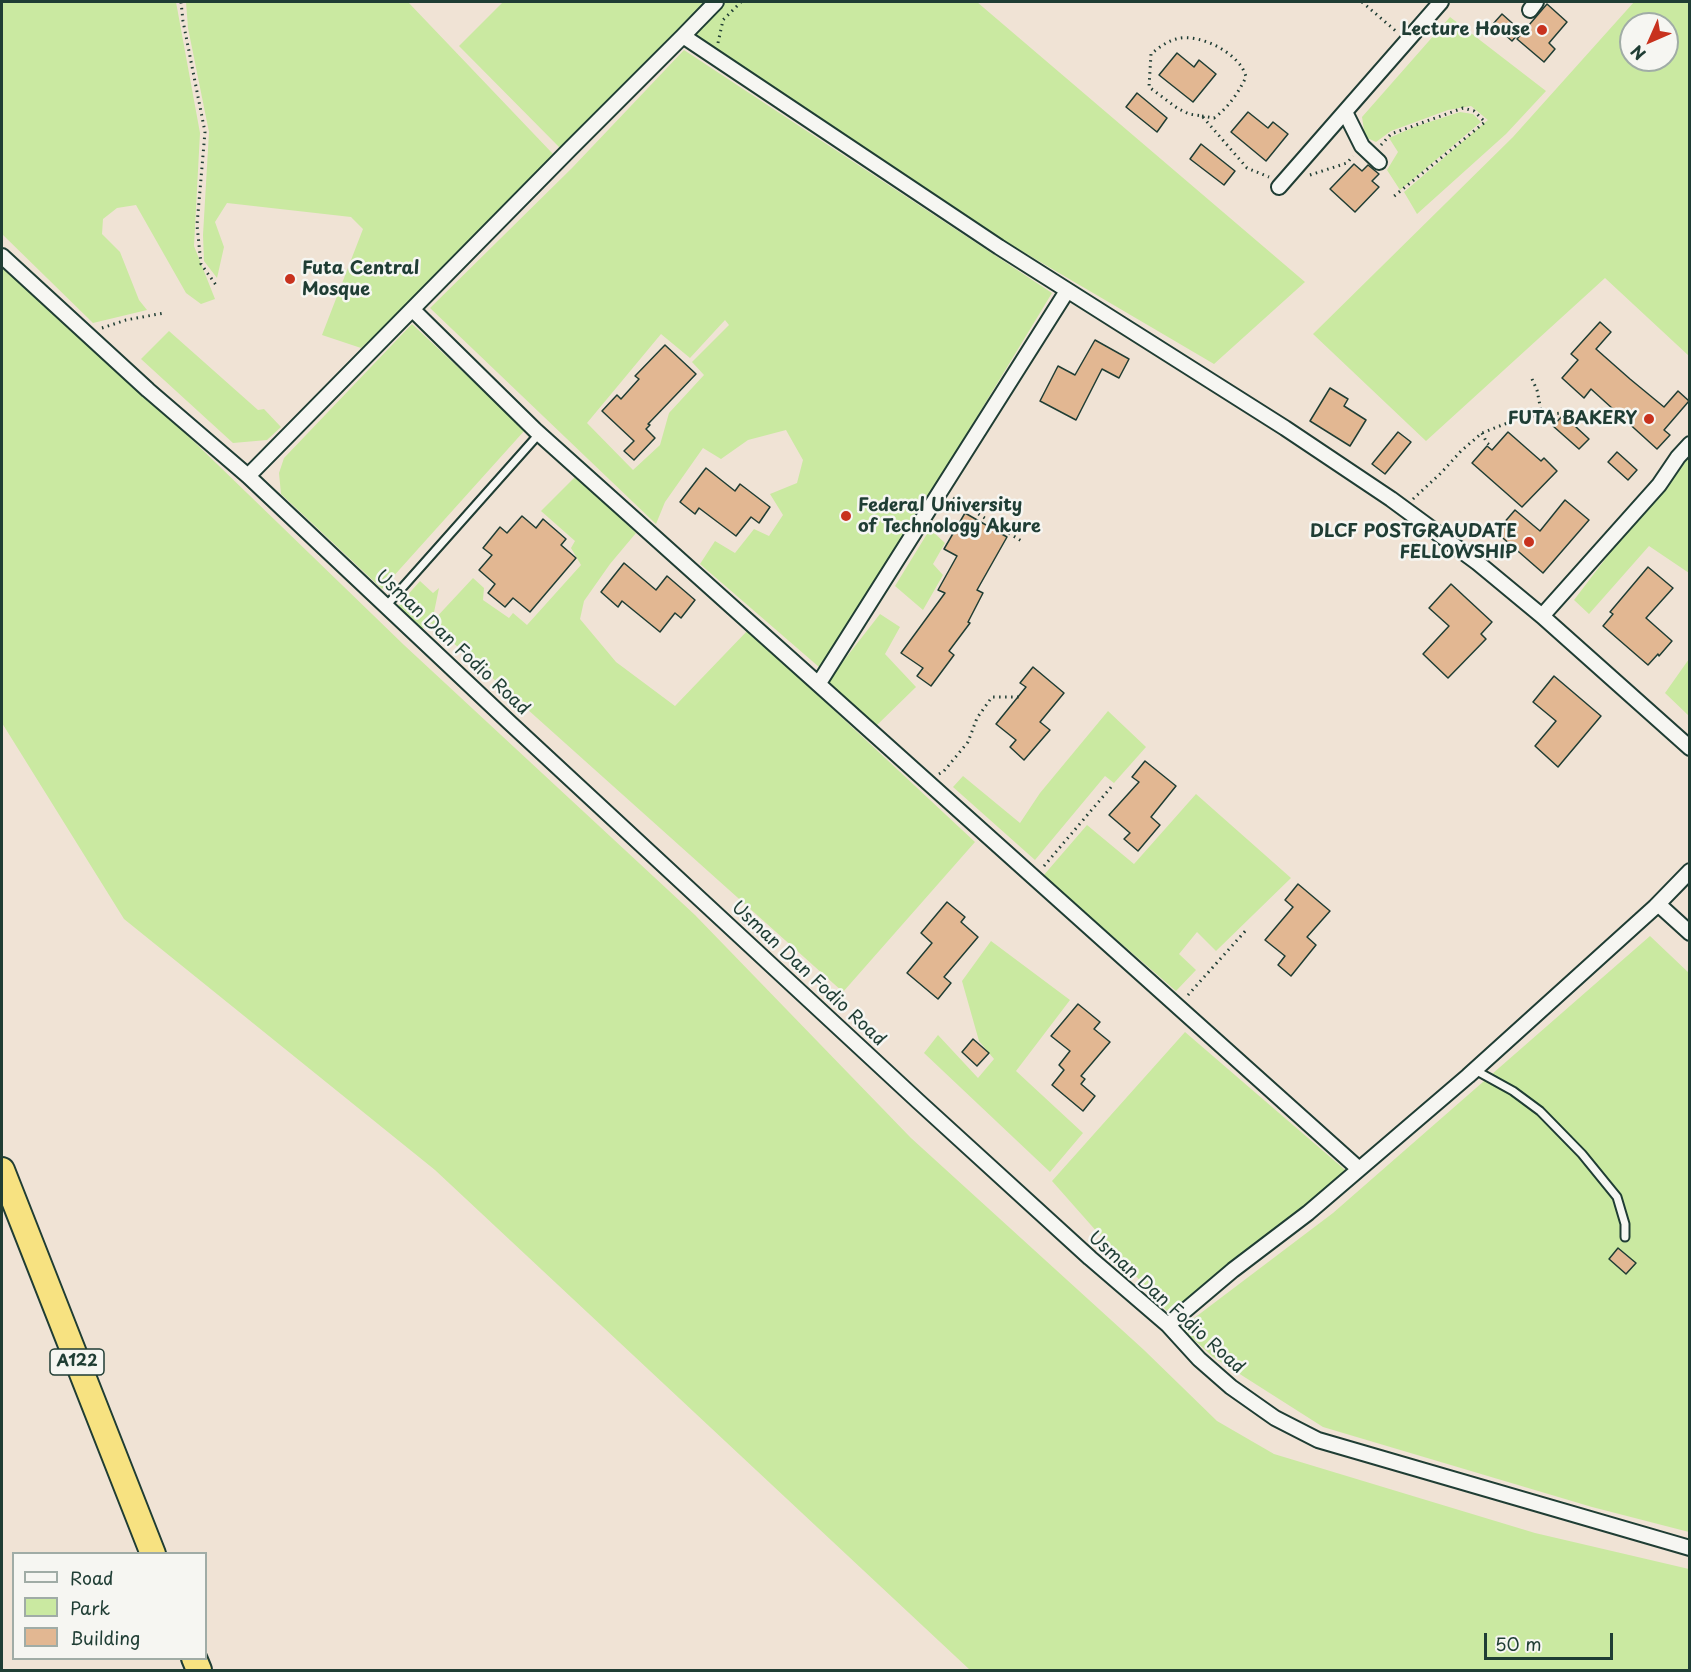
<!DOCTYPE html>
<html>
<head>
<meta charset="utf-8">
<style>
	body { margin:0 }
	#map { position:relative; width:1691px; height:1672px; overflow:hidden; background:#f0e3d5; font-family:"Playpen Sans",sans-serif }
	canvas { display:block }
	.frame { position:absolute; inset:0; border:3px solid #1f3d34; pointer-events:none }
	.legend { position:absolute; left:12px; top:1552px; width:195px; height:108px; box-sizing:border-box; background:#f6f6f2; border:2px solid #a0aca6; margin:0; padding:8px 10px; list-style:none; font-size:18px; color:#1f3d34 }
	.legend li { display:flex; align-items:center; gap:12px; height:30px }
	.legend b { width:30px; border:2px solid #a0aca6 }
	.north { position:absolute; left:1619px; top:12px; width:60px; height:60px; box-sizing:border-box; background:#f6f6f2; border:2px solid #a0aca6; border-radius:50%; rotate:225deg; font-size:16px; font-weight:700; line-height:24px; text-align:center; color:#1f3d34 }
	.north::after { content:''; display:block; margin:auto; width:21px; height:27px; background:#c8321e; clip-path:polygon(50% 0,100% 100%,50% 72%,0 100%) }
	.scale { position:absolute; left:1484px; top:1633px; width:129px; height:27px; box-sizing:border-box; border:3px solid #1f3d34; border-top:0; padding-left:8px; font-size:18px; line-height:21px; white-space:nowrap; color:#1f3d34; -webkit-text-stroke:4px #f6f6f2; paint-order:stroke }
</style>
</head>
<body>
<div id="map">
<canvas width="1691" height="1672"></canvas>
<div class="frame"></div>
<ul class="legend">
<li><b style="height:8px;background:#f6f6f2"></b>Road</li>
<li><b style="height:16px;background:#cae9a1"></b>Park</li>
<li><b style="height:16px;background:#e2b792"></b>Building</li>
</ul>
<div class="north">N</div>
<div class="scale">50 m</div>
</div>
<script>
const ctx = document.querySelector('canvas').getContext('2d');
ctx.lineJoin = 'round';
function fillPath(path, color) { ctx.fillStyle = color; ctx.fill(path, 'evenodd'); }
function strokePath(path, color, width, dash) { ctx.strokeStyle = color; ctx.lineWidth = width; ctx.lineCap = dash ? 'butt' : 'round'; ctx.setLineDash(dash || []); ctx.stroke(path); }
function label(font, color, halo, rows, align = 'center') {
  ctx.font = font + ' "Playpen Sans",sans-serif'; ctx.lineWidth = 5; ctx.setLineDash([]); ctx.textBaseline = 'middle'; ctx.strokeStyle = halo; ctx.fillStyle = color; for (const [text, x, y, turn = 0] of rows) {
    ctx.save(); ctx.translate(x, y); ctx.rotate((+turn || 0) * Math.PI / 180); ctx.textAlign = isNaN(turn) ? turn : align; if (halo) ctx.strokeText(text, 0, 0); ctx.fillText(text, 0, 0); ctx.restore();
  }
}
fillPath(new Path2D(`
	M2,2H176L200,133L194,246L215,299L201,304L186,293L136,205L117,208L103,219L102,234L120,252L139,300L147,310L93,323L2,234Z
	M186,2H408L553,154L423,291L361,348L322,335L363,229L351,217L227,203L215,222L224,247L217,278L204,261L203,235L209,132L188,28Z
	M503,2H706L561,149L459,46Z
	M720,2H977L1305,282L1214,364L882,169L686,38Z
	M1634,2H1689V356L1605,278L1426,441L1313,334L1513,137ZM1631,24H1667V60H1631Z
	M1450,17L1546,91L1506,134L1417,214L1404,192L1488,120L1471,106L1448,110L1391,131L1376,142L1365,137L1362,117Z
	M684,50L1052,293L918,514L819,667L700,564L715,541L735,553L754,529L769,536L783,515L770,494L797,483L803,460L786,430L748,440L721,459L703,448L665,502L656,524L430,308L572,168ZM725,320L729,325L692,362L704,375L669,413L660,445L633,470L587,423L661,334L690,358Z
	M1460,112L1473,114L1481,122L1400,190L1387,170L1398,152L1389,138L1414,127Z
	M2,259L122,372L404,645L695,915L911,1138L1144,1350L1217,1421L1274,1454L1535,1533L1689,1569V1670H970L435,1170L124,919L2,723Z
	M412,324L525,430L382,589L281,494L279,473L284,458Z
	M169,331L258,410L264,409L281,427L267,440L233,443L141,359Z
	M1689,449V573L1649,546L1589,614L1574,600Z
	M576,476L636,533L610,564L584,601L580,619L616,662L675,706L748,630L975,842L843,992L431,623L420,630L397,607L420,581L433,593L439,588L432,622L473,578L484,588L483,600L509,618L513,613L527,625L581,565L571,548L575,541L541,511Z
	M930,529L945,543L933,564L943,575L923,610L895,586Z
	M880,614L900,627L885,654L916,687L875,727L827,682Z
	M1689,659V716L1665,693Z
	M1108,711L1146,747L1114,783L1105,776L1035,860L953,787L963,776L1020,823L1040,793Z
	M1196,794L1291,878L1216,951L1197,932L1179,954L1196,970L1176,991L1043,876L1087,825L1134,864Z
	M1650,936L1689,973V1532L1592,1507L1323,1427L1213,1357L1181,1328L1333,1213Z
	M991,941L1070,1000L1016,1071L1083,1133L1050,1172L924,1053L938,1035L978,1078L994,1059L979,1041L962,981Z
	M1185,1032L1351,1175L1174,1319L1052,1181Z`), '#cae9a1');
const building = new Path2D(`
	M1547,4L1567,22L1549,43L1555,49L1544,62L1517,39Z
	M1502,14L1521,31L1512,41L1493,24Z
	M1177,53L1194,67L1199,60L1216,74L1193,102L1159,75Z
	M1137,93L1167,118L1157,132L1126,107Z
	M1248,112L1268,128L1273,122L1288,134L1266,161L1231,132Z
	M1201,144L1235,171L1224,185L1190,159Z
	M1354,164L1362,171L1368,165L1379,174L1372,181L1379,187L1355,212L1330,189Z
	M1600,322L1611,332L1596,349L1630,379L1664,407L1678,391L1689,401L1664,430L1670,435L1657,449L1591,389L1584,398L1562,378L1578,360L1571,354Z
	M1095,340L1129,359L1119,378L1102,369L1076,420L1040,401L1058,366L1075,375Z
	M665,345L696,374L648,424L650,425L646,429L655,438L634,460L624,451L634,441L602,411L617,395L621,399L639,379L635,376Z
	M1330,388L1348,399L1344,406L1366,420L1350,446L1310,421Z
	M1563,415L1589,439L1579,449L1553,426Z
	M1398,432L1411,442L1385,474L1372,464Z
	M1508,432L1541,461L1544,458L1557,471L1522,507L1472,463L1487,446L1492,450Z
	M1617,452L1637,470L1628,480L1608,462Z
	M706,468L735,491L740,484L770,507L759,523L751,517L736,536L699,508L695,514L680,502Z
	M1565,500L1589,520L1543,573L1496,532L1515,510L1540,531Z
	M965,513L1007,537L977,590L983,593L968,622L970,623L949,651L954,655L931,686L917,676L923,668L901,653L945,593L938,590L957,556L944,549Z
	M522,516L536,528L543,519L566,539L561,545L576,558L530,612L513,598L505,607L488,593L495,584L479,570L492,555L483,548L500,527L507,533Z
	M624,563L656,590L667,576L695,600L681,618L675,613L660,632L622,601L618,607L601,592Z
	M1648,567L1673,588L1646,618L1672,641L1659,656L1658,654L1648,665L1603,626L1613,614L1610,612Z
	M1451,584L1492,622L1481,634L1486,639L1448,678L1423,654L1449,626L1429,608Z
	M1033,667L1064,693L1040,722L1050,730L1024,760L1010,747L1016,740L996,724L1026,687L1020,683Z
	M1554,676L1601,716L1558,767L1535,746L1556,721L1533,702Z
	M1145,761L1176,786L1151,817L1160,825L1138,851L1124,839L1130,833L1109,815L1139,782L1132,777Z
	M1298,884L1330,911L1307,937L1316,945L1291,976L1278,965L1285,956L1265,940L1293,907L1285,900Z
	M947,902L965,917L961,922L978,937L944,977L951,983L938,999L907,973L932,943L921,933Z
	M1078,1004L1100,1022L1094,1029L1110,1042L1081,1076L1085,1079L1081,1084L1095,1096L1083,1111L1052,1085L1064,1070L1059,1065L1070,1051L1051,1036Z
	M973,1039L989,1053L977,1066L962,1052Z
	M1618,1248L1636,1263L1626,1274L1609,1259Z`);
fillPath(building, '#e2b792');
strokePath(building, '#1f3d34', 1.5);
const lane = new Path2D(`
	M386,606L539,434
	M1475,1070L1513,1091L1540,1111L1582,1154L1617,1197L1625,1224V1237`);
const street = new Path2D(`
	M1530,10L1536,2
	M683,36L999,247L1285,428L1391,499L1478,563L1542,616L1690,748
	M1345,112L1362,146L1379,162
	M1279,187L1441,2
	M2,256L148,390L248,476L509,722L919,1102L1090,1258L1168,1325L1199,1359L1231,1387L1275,1418L1318,1440L1690,1548
	M413,310L535,430L1359,1169
	M248,476L571,148L683,36L716,2
	M1542,616L1659,485L1678,457L1690,444
	M819,683L1067,291
	M1658,904L1690,933
	M1168,1325L1233,1270L1308,1213L1468,1076L1655,907L1690,871`);
const highway = new Path2D(`
	M2,1170L153,1554
	M194,1658L199,1670`);
strokePath(lane, '#1f3d34', 11);
strokePath(street, '#1f3d34', 18);
strokePath(highway, '#1f3d34', 28);
strokePath(new Path2D(`
	M181,2L183,21L205,132L197,225L201,264L216,285
	M1362,2L1397,32
	M718,43L723,20L741,2
	M1202,116L1214,118C1229,107 1238,93 1246,77C1241,54 1199,32 1176,39C1166,42 1158,48 1151,54L1149,87L1177,108L1189,114L1202,116L1247,168L1269,177
	M1381,145L1391,134L1463,108L1474,111L1485,122L1393,197
	M1310,175L1347,163L1353,156
	M102,328L126,320L164,313
	M1532,379L1537,390L1542,416
	M1482,433L1487,443L1491,446
	M953,498L1023,542
	M1413,499L1441,473L1461,451L1482,433L1520,418L1569,412
	M939,774L944,771L968,742L977,718L992,697H1019
	M1044,866L1112,786
	M1188,995L1248,928`), '#1f3d34', 3, [1.5, 4.5]);
strokePath(lane, '#f6f6f2', 7);
strokePath(street, '#f6f6f2', 14);
strokePath(highway, '#f7e281', 24);
for (const [x, y, r, color] of [
	[1542,30,6,"#c8321e"],
	[290,279,6,"#c8321e"],
	[1649,419,6,"#c8321e"],
	[846,516,6,"#c8321e"],
	[1529,542,6,"#c8321e"]
]) { const dot = new Path2D(); dot.arc(x, y, r, 0, 2 * Math.PI); ctx.fillStyle = color; ctx.fill(dot); strokePath(dot, '#f6f6f2', 2); }
for (const [x, y, w] of [
	[77,1362,54]
]) { const box = new Path2D(); box.roundRect(x - w / 2, y - 13, w, 26, 4.5); ctx.fillStyle = '#f6f6f2'; ctx.fill(box); strokePath(box, '#1f3d34', 1.5); }
label('bold 16px', '#1f3d34', null, [
	["A122",77,1362]
]);
label('bold 18px', '#1f3d34', '#f6f6f2', [
	["Lecture House",1530,30],
	["Futa Central",302,269,"left"],
	["Mosque",302,290,"left"],
	["FUTA BAKERY",1637,419],
	["Federal University",858,506,"left"],
	["of Technology Akure",858,527,"left"],
	["DLCF POSTGRAUDATE",1517,532],
	["FELLOWSHIP",1517,553]
], 'right');
label('18px', '#1f3d34', '#f6f6f2', [
	["Usman Dan Fodio Road",452,643,43],
	["Usman Dan Fodio Road",808,974,43],
	["Usman Dan Fodio Road",1166,1303,42]
]);
</script>
</body>
</html>
